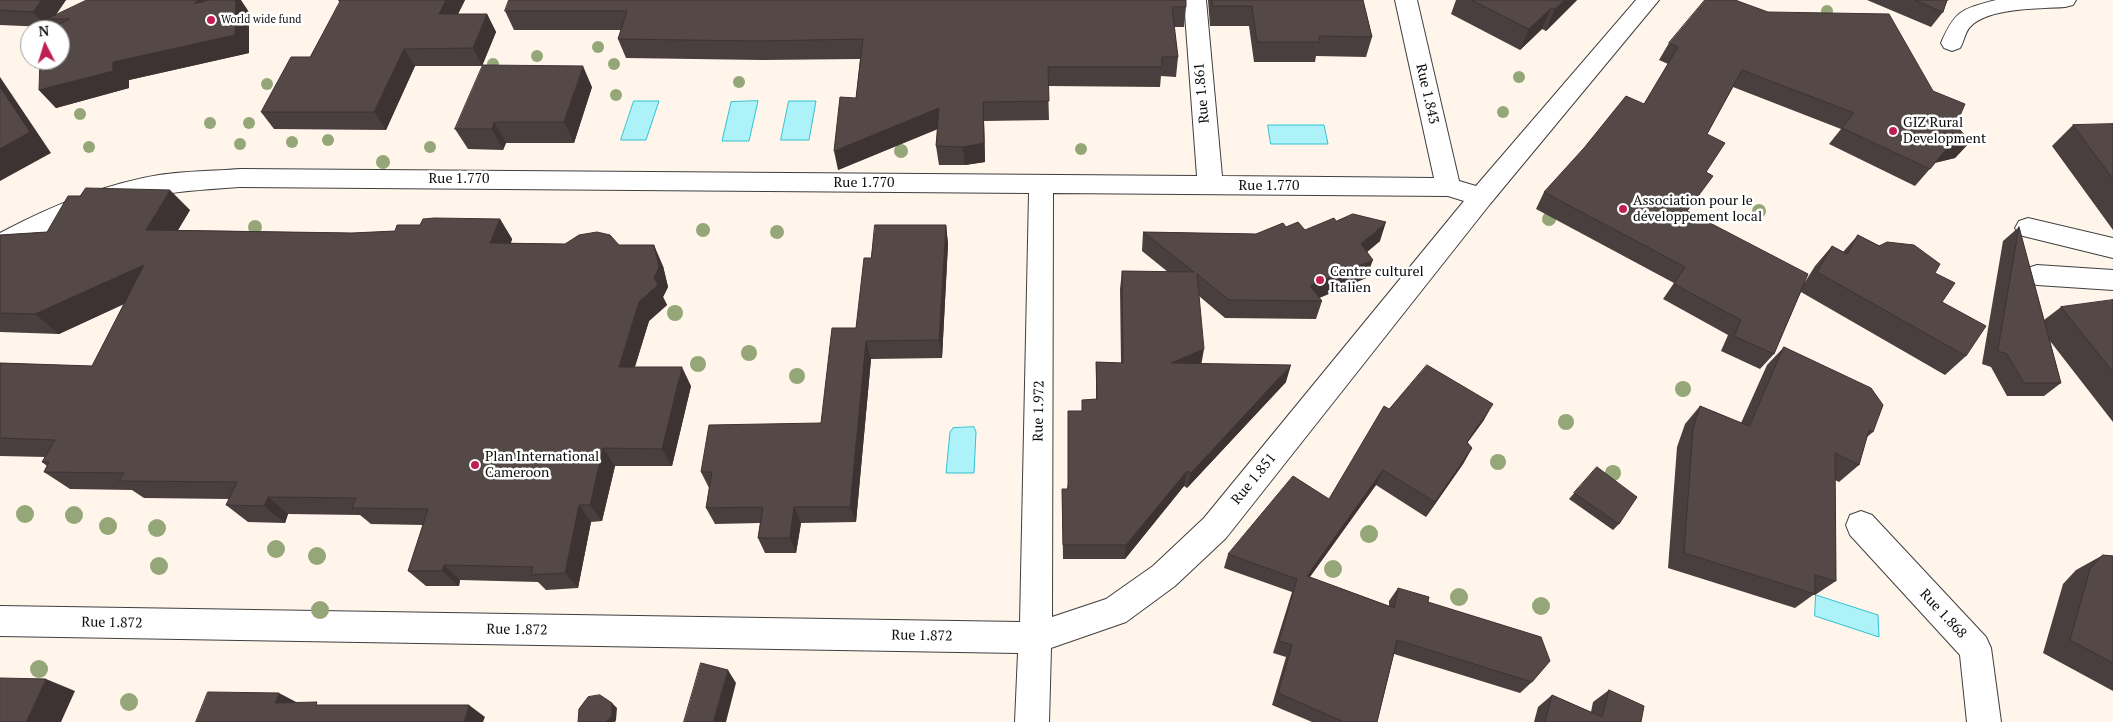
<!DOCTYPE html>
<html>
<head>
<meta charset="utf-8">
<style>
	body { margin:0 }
	#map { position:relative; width:2113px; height:722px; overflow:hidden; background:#fff5ea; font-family:"PT Serif",serif }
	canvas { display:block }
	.north { position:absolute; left:20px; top:20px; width:50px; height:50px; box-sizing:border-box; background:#fff; border:1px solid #9e9e9e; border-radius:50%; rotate:355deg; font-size:14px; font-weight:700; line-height:20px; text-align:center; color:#0c0c0c }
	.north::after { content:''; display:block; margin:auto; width:18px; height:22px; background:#c01f56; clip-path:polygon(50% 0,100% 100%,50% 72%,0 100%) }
</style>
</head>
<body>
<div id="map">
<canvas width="2113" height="722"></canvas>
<div class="north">N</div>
</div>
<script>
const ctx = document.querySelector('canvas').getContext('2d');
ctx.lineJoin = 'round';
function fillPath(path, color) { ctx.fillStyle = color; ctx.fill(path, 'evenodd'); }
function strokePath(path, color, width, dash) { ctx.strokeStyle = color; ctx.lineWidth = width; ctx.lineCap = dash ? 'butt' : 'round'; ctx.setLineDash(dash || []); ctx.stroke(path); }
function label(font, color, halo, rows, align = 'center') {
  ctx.font = font + ' "PT Serif",serif'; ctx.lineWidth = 5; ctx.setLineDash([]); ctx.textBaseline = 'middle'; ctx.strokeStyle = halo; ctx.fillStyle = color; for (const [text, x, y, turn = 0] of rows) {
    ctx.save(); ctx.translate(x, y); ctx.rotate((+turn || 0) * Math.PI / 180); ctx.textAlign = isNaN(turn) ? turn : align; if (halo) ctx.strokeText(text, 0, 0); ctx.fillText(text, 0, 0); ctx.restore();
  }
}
const water = new Path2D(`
	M634,101H659L646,140H621Z
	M758,101L749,141H722L731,102Z
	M789,101H816L809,140H781Z
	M1268,125H1324L1328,144H1271Z
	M974,427L976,432L974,473H946L950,432L953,428Z
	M1816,595L1878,615L1879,637L1815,616Z`);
fillPath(water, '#adf2f8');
strokePath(water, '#31c1d2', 1);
const street = new Path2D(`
	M1184,0H1206L1222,176L1434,178L1395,0H1417L1459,181L1476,186L1636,0H1659L1490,204L1226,538L1175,586L1126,622L1051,648L1049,722H1015L1018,653L0,636V606L1020,622L1029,193L240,187C181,191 135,194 79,217C53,228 27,246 0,255V233C49,207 104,184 159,175C186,171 213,171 240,169L1197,176ZM1053,193L1448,196L1464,201L1204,518L1153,566L1106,599L1052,617Z
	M1996,0H2076L2073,5L2065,7C2040,9 1988,7 1970,27C1965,32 1964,42 1960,48L1952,51L1944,48L1941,43C1955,10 1962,9 1996,0Z
	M2028,218L2113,238V258L2019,235L2015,228L2019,221Z
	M2037,265L2113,270V290L2037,285L2028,282L2024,275L2028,268Z
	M1861,511L1872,515L1986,637L1991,648L2001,722H1967L1960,655L1850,535L1846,525L1850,515Z`);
strokePath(street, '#3f3f3f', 2);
fillPath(street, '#fff');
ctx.fillStyle = '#95a678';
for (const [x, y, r] of [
	[1827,11,6],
	[598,47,6],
	[537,56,6],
	[493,64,6],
	[614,64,6],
	[1519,77,6],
	[739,82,6],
	[267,84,6],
	[616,95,6],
	[1503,112,6],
	[80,114,6],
	[210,123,6],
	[249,123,6],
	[328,140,6],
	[292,142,6],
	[240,144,6],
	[89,147,6],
	[430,147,6],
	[1081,149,6],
	[901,151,7],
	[383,162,7],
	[1759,211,7],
	[1549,219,7],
	[255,227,7],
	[703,230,7],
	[777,232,7],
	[675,313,8],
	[749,353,8],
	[698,364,8],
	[797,376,8],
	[1683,389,8],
	[1566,422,8],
	[1498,462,8],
	[1613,473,8],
	[25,514,9],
	[74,515,9],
	[108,526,9],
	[157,528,9],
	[1369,534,9],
	[276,549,9],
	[317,556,9],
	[159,566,9],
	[1333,569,9],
	[1459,597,9],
	[1541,606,9],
	[320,610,9],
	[39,669,9],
	[129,702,9]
]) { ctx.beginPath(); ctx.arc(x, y, r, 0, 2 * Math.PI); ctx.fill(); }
fillPath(new Path2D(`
	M0,0H66L56,15L249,12V53L129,80V88L56,108L39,90L54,27L50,22L47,27L0,25Z
	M338,0H465L458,14H487L496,32L482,66H415L386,130L274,129L261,112L310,57L340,3Z
	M1208,0H1363L1372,37L1366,57L1316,56L1315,62H1254L1249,26H1210Z
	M1456,0H1577L1546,31L1542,29L1520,50L1451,14Z
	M1867,0H1949L1947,1L1943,12L1931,27Z
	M1186,7L1184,27H1174L1178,57L1176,77L1161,76L1160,87L1048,86L1049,120L984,121L985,162L965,165H939L936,146L938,129L838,170L856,98L860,59L762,60L626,58L618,39L621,30H514L505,11Z
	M1669,43L1933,91L1956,125L1970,142L1955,158L1935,163L1915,186L1829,144L1841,129L1733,87L1707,134L1706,172L1701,192L1687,211L1805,282L1815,266L1832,246L1843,252L1858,235L1935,273L1942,302L1966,356L1945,375L1801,292L1774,354L1760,369L1721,351L1728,335L1663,299L1674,283L1536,209L1544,192L1644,104L1668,64L1659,60Z
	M592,87L574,143H506L503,150L468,149L455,129Z
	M2113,124V230L2052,146L2073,125Z
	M190,210L178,230L352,233L395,231L420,225L500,219L512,239L511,243L619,245L663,266L668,287L663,297L667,305L649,321L635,367L691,386L672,466H615L602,521L591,522L578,588L546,590L538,582L460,580L459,586H426L408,571L423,525L371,524L360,515L288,514L285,523L248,522L226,505L229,499L144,498L132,490L70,489L44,472L47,466L42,462L46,457L0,456V363L92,366L124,304L59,334L0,332V235L47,232Z
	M1336,221L1380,241L1367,252L1366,278L1319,298L1322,301L1316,319L1225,318L1199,296L1201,364L1286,382L1187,488L1184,486L1125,559H1063L1062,489H1067L1081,411L1096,399V362L1121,363L1120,289L1122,271L1168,272L1142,251L1143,232L1256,234L1286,227L1305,230Z
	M946,225L948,244L942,358L871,359L856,522L801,523L796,553H765L758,538L760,523L715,524L706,508L709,488L701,472L821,423L856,328L871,258Z
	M2019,227L2044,320L2061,307L2113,300V422L2050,341L2061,383L2044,396H2007L1991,367L1982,364L2003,241Z
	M1784,347L1873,432L1867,437L1859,465L1839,482L1835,480L1836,581L1815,595H1813L1795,608L1668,568L1677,447L1685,424L1700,406L1741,423L1767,365Z
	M1389,409L1484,420L1467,443L1472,448L1463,464L1426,517L1376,485L1310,577L1389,606V601L1398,588L1428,602L1532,682L1520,693L1394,654L1377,722H1312L1272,705L1286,657L1273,653L1292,592L1224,568L1228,554L1329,499Z
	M1597,467L1619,524L1613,530L1569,499Z
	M2103,555L2113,556V691L2043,653L2063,584L2076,570Z
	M1609,690L1641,722H1534L1538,707L1552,695L1591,712L1593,702Z`), '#493f3e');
fillPath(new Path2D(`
	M42,0H66L52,19H47L50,22L47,27L33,12Z
	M197,0H223L194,4Z
	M236,0H241L249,12V53L129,80V88L56,108L39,90L113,62Z
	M446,0H465L449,32L439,14Z
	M1565,0H1577L1546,31L1555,9Z
	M1551,8L1542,29L1520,50L1529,29Z
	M487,14L496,32L482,66L473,48Z
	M404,49L415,66L386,130L374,112Z
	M583,66L592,87L574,143L564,122Z
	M0,77L51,153L0,181Z
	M983,102L984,121L985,162L965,165L963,147Z
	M939,108L942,127L838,170L834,151Z
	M494,122L506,143L503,150L492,129Z
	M1970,142L1955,158L1933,163L1948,147Z
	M170,190L190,210L166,250L146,230Z
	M500,219L512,239L503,264L490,243Z
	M1386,222L1380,241L1355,262L1361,244Z
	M946,225L948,244L942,358L939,340Z
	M654,245L663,266L668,287L663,297L667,305L649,321L629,385L619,367L639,302L654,278Z
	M1373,260L1366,278L1312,301L1310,286Z
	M144,265L165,285L59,334L35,314Z
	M866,341L871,359L856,522L850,507Z
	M1204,349L1201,366L1171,363Z
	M1291,365L1286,382L1187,488L1191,473Z
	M682,367L691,386L672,466L662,449Z
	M1493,404L1484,420L1457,457L1467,442Z
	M603,448L615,466L602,521L590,505Z
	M1472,448L1463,464L1426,517L1435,502Z
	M1383,470L1376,485L1301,589L1307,576Z
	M1187,471L1184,486L1125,559L1126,545Z
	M268,497L288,514L285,523L264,506Z
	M579,505L591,522L578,588L565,573Z
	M794,507L801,523L796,553L790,538Z
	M444,565L460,580L459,586L442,571Z
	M728,670L736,683L726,722H713Z
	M46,679L75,691L61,722H26Z
	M279,693L300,704L275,703Z
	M612,703L617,708L616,720L615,722H606Z
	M469,705L485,717L483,722H464Z`), '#3c3332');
const building = new Path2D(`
	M0,0H42L33,12L0,10Z
	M87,0H197L194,4L209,0H236L235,35L113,62V71L39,90L40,60H60V30H48L70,19H47Z
	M341,0H446L439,14H487L473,48L404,49L374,112H261L291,57H310Z
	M509,0H1186V7H1172L1178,57H1162V67H1048L1049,101L983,102L984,143L963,147L936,146L939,108L834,151L840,97L856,98L863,39L757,41L618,39L627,11H505Z
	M1212,0H1363L1372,37L1319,36L1320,42H1257L1252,6H1213Z
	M1472,0H1565L1555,9L1551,8L1529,29Z
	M1705,0H1735L1768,12L1889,14L1933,91L1965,104L1956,125L1970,142L1948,147L1930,169L1842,128L1854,113L1742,70L1707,134L1725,143L1706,172L1713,176L1687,211L1808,274L1774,354L1734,336L1741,320L1674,284L1685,267L1544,192L1584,148L1626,96L1644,104L1678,47L1669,43Z
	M1915,0H1947L1943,12Z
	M483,65L583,66L564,122H494L492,129H455Z
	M0,87L30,132L0,149Z
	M2113,124V179L2073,125Z
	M86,188L170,190L146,230L352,233L395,231L397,225H420L423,219L434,218L500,219L490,243L565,244L579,235L597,232L610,235L619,245H654L659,267L654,278L658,285L639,302L619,367H682L662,449L603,448L590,505H579L565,573L531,575L533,567L444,565L442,571H408L428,509L352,508L356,498L268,497L264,506L226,505L237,482L119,481L124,473L44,472L49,462H42L55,440L0,438V363L92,366L144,265L35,314L0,313V235L47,232L68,196H80Z
	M1353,214L1386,222L1361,244L1373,260L1310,286L1322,301L1229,300L1197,274L1204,349L1171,363L1291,365L1191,473L1187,471L1126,545H1063L1062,489H1068V411H1082V400L1097,399L1096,362L1123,363L1122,271L1194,272L1143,232L1256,234L1283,223L1286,227L1298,222L1305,230L1334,218L1336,221Z
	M875,225H946L939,340L866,341L850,507H794L790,538H758L763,507L706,508L712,472H701L709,425L821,423L832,328H856L864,258H871Z
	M2019,227L2061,383H2024L2007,354L1998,351Z
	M1858,235L1879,246L1887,242L1914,245L1940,264L1935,273L1955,283L1942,302L1986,326L1966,356L1817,272L1832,246L1847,254Z
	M2113,300V372L2061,307Z
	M1784,347L1871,388L1883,405L1873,432L1869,430L1859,465L1835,453L1836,581L1815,575V594L1684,553L1693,429L1700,406L1749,426Z
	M1427,365L1493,404L1467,442L1472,448L1435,502L1383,470L1307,576L1394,608L1398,588L1429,597L1428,602L1541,637L1550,661L1532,682L1397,640L1377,722H1344L1278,693L1292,645L1279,641L1297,579L1228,554L1293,476L1329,499L1384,406L1389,409Z
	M1597,467L1637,497L1619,524L1574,493Z
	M2103,555L2113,556V663L2070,640L2090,569Z
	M701,663L728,670L713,722H684Z
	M0,678L46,679L26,722H0Z
	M1609,690L1644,706L1641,722H1545L1552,695L1602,717Z
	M208,692L279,693L275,703L317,702L316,705H469L464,722H196Z
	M600,695L612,703V716L606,722H578L579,709L588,697Z`);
fillPath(building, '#554948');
strokePath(building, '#3c3332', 1);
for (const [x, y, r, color] of [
	[211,20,5,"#c01f56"],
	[1893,131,5,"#c01f56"],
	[1623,209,5,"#c01f56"],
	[1320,280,5,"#c01f56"],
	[475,465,5,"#c01f56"]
]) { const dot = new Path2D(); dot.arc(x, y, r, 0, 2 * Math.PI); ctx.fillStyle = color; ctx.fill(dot); strokePath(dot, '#fff', 2); }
label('11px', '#0c0c0c', '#fff', [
	["World wide fund",221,20]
], 'left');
label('14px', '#0c0c0c', '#fff', [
	["Rue 1.861",1202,93,-95],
	["Rue 1.843",1427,94,77],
	["Rue 1.770",459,179],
	["Rue 1.770",864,183],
	["Rue 1.770",1269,186],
	["Rue 1.972",1039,411,-89],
	["Rue 1.851",1254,479,-51],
	["Rue 1.868",1943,614,47],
	["Rue 1.872",112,623,1],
	["Rue 1.872",517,630,1],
	["Rue 1.872",922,636,1]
]);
label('14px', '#0c0c0c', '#fff', [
	["GIZ Rural",1903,123],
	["Development",1903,139],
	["Association pour le",1633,201],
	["développement local",1633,217],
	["Centre culturel",1330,272],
	["Italien",1330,288],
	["Plan International",485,457],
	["Cameroon",485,473]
], 'left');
</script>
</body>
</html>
